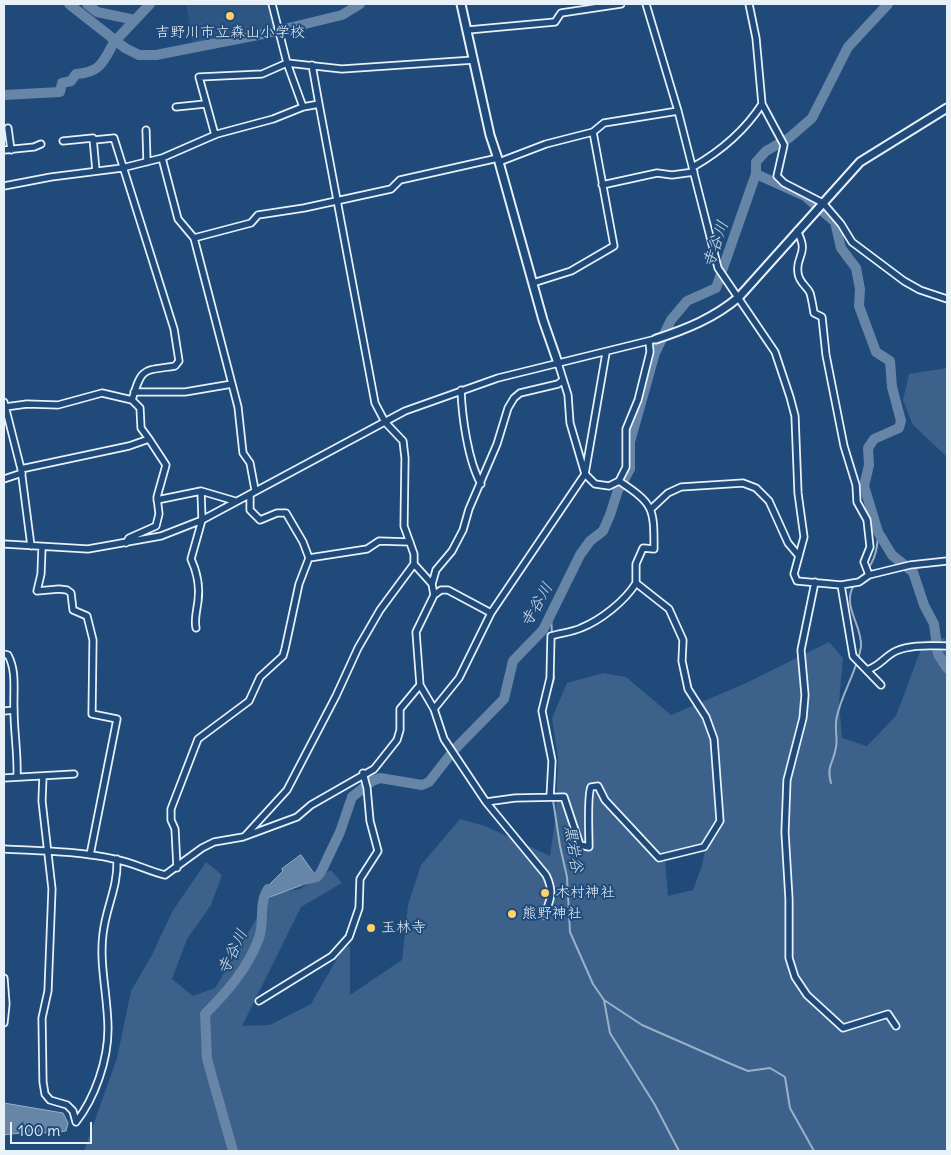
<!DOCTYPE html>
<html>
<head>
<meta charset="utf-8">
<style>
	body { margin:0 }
	#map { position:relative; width:951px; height:1155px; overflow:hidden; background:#1f4a7a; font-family:Delius,sans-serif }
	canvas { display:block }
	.frame { position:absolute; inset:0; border:5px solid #e8f1f8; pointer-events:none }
	.scale { position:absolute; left:10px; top:1122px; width:82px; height:22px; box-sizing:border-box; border:2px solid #e8f1f8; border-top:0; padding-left:6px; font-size:15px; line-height:18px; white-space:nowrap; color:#e8f1f8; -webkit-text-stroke:4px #1f4a7a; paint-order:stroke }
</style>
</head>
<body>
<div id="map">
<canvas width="951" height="1155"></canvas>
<div class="frame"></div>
<div class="scale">100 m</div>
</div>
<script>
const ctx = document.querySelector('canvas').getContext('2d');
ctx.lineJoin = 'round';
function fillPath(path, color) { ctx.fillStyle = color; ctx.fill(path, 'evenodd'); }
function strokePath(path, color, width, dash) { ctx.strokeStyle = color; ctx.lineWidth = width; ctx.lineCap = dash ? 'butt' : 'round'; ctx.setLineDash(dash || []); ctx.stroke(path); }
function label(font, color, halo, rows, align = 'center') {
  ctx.font = font + ' Delius,"Klee One",sans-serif'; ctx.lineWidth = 4; ctx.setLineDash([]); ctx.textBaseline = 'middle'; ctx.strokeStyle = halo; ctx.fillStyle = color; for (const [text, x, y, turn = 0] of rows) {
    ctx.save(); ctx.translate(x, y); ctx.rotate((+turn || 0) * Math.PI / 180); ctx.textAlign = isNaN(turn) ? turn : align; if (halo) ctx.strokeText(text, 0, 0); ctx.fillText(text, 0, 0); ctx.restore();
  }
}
fillPath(new Path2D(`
	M186,4H268L274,29L193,44Z`), '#2e5683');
fillPath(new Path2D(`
	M947,368V457L913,425L903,400L909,374Z
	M944,638L947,642V1151H84L117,1058L131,991L152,955L172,912L206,862L222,875L211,905L187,939L172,979L193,996L215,988L267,901L277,893L300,889L331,870L342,883L301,907L242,1026L270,1025L311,1004L343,948L350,946V995L402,960L408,905L421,865L460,819L485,826L550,856L556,813L558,758L552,718L567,683L603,673L626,677L671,715L744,684L829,642L843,658L839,702L842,738L867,746L896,716L924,641ZM705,850L702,866L693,890L668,896L665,860Z`), '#3c628c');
const water = new Path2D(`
	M301,855L318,879L262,900L263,891L283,871L282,869Z
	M4,1103L63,1113L68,1123L66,1131C45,1135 25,1131 4,1135Z`);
fillPath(water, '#6685a7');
strokePath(water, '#9ab0c7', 1);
strokePath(new Path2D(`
	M859,579C873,566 878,552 878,532
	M551,615L553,655
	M553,672L554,678L545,711L555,760L554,795
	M831,783C826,765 834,763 836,747C838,738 834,728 837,716C842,693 857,671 861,647C863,626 841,606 854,585
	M553,800L560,846L567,877L570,932L593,984L604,1000L610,1033L655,1105L679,1151
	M604,1000L642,1025L731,1064L748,1071L770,1068L785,1077L790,1108L814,1151`), '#9ab0c7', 2);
strokePath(new Path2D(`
	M69,4L125,48L139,55H156L268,33L342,15L360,4
	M87,4L97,12L135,20
	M118,38L150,4
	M4,95L60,92L62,83L71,81L76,74C99,73 103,63 113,44
	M756,174L805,196L835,222L841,248L856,268L860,289L859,306L876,352L890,361L892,387L901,421L899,428L874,439L868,448L869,465L864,486L878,532L892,555L913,572L924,605L934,624L938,654L947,668
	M304,880L317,877L321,872L340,832L352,797L372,781L380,778L422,785L429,782L454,750L504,699L513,661L543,630L580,555L590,541L603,531L610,515L618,490L630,469V442L655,353L671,320L687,301L716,288L751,188L756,174V162L766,151L789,138L812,118L848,47L888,4
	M233,1151L207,1059L205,1014C227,992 248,968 259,938C265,922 258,904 268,889`), '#6685a7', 10);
const minor = new Path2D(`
	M272,4L287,63L303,107
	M646,4L678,111L718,268L775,352L790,397L795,416L798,493L804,537L794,574L797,581L841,585L853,656L881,685
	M749,4L756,38L762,104L784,145L777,176L784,183L823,203L841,224L852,242L904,281L920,290L947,299
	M468,30L555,22L561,13L621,4
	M312,65L319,104
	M176,107L205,104
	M8,128L11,150
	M146,130L147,162
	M215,135L199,77L262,74L287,63L342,69L474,60
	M63,141L93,138L96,171
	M4,150L34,147L41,144
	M162,158L178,219L194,238L238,407L243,453L250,463L255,490
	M499,162L546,144L593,132L604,123L678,111
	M693,167C721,151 744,132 762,104
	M602,185L657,173L672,175L694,172
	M4,186L51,177L122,168L162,158L217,134L273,119L303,107L319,104L375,403L385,422L403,441L405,458L404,526L414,554V564L432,584
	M797,231C810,254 795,256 798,273C799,283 807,286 810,293C812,300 813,307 814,313L822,317L826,355L844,446L856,485L857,502L867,520L870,547L864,562L869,575
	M194,238L251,223L258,215L304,208L391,189L400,180L498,158
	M533,283L571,271L614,246L593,132
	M558,363L568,395L570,423L585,474L595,484L609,486L619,481L626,467V429L638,400L650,352L649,341
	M461,390C462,417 468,461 481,484
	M134,392H185L232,384
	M4,402L21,469L31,546
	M5,407L27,404L58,405L102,393L132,400
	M21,469L129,446L149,439L141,428L140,408L132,400C142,367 142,371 175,366L179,361L174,329L114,138L94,140
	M4,479L22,473
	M157,500L201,491L235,501
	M651,509L668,493L681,487L743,483L756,488L769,501L788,543L799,556
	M126,543L129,538L156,526L159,514L157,497L166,465L149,439
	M4,544L88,549L161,536L202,520L405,411L498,378L656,339
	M42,547L41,574L37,591L59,589L67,590L71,593L73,610L87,616L93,640L92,714L117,719L90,855
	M309,558L367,549L379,541L410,542
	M815,582L801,650L805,695L803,718L787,780L785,832L789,899V958L795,977L807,995L843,1028L888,1014L896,1026
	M841,585L859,582L869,575L910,565L947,561
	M434,595L441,590H448L491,613
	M196,628C194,619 197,610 198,601C200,586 197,572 191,559L202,520L201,491
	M4,654L8,655C17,672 13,691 14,710C14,733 18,754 17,777
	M867,670C880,666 885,656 896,651C912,644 930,646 947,646
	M434,709L459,678L491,613L585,474L606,353
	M4,711L14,710
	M43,776L42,801L52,889L48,991L42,1018L43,1082L45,1094L50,1100L67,1105L73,1111L76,1122
	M4,778L74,774
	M550,797L552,761L542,711L550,678L551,636C561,633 572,632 581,628C601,620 625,601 636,583
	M486,802L515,798L564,797L580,845L589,847C589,835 587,795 591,787L598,786L605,800L659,858L704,847L720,821L714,739L706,717L688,689L682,661L683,640L669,609L636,583V564L643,548L654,549C654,508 654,504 619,481
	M245,836L287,790L336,696L358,648L380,610L414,564
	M4,849C41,851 78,851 114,859C132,862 148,871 165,875L202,848L214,842L243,837L297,817L311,805L374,769L397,740L400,730V709L420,685
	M177,868L175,829L171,820V809L198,739L249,701L260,677L283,656L285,649L299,584L309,558L303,542L286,513H277L260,520L250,510V494
	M544,915C551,900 554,891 546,875L486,802L444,739L434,709L420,685L416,632L434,595L432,584L436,570L452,551L463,530L469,509L497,444L508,408L514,398L520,393L558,384L563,380
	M4,978L6,1004L4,1023
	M259,1001L332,956L349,937L359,908L360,879L378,851L370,821L367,788L363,773
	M76,1122C95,1098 108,1060 108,1029C108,997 99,965 103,934C106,906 118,889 117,859`);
const tertiary = new Path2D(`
	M461,4L490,135L499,162L543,320L558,363
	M656,339C687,329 714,318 739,297L860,162L947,108`);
strokePath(minor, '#e8f1f8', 9);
strokePath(tertiary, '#e8f1f8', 11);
strokePath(minor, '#1f4a7a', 5.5);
strokePath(tertiary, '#1f4a7a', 7);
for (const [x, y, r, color] of [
	[230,16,5,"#ffd166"],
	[545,893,5,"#ffd166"],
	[512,914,5,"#ffd166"],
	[371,928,5,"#ffd166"]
]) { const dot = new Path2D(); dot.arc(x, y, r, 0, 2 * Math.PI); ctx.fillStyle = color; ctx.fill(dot); strokePath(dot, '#1f4a7a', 2); }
label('15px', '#e8f1f8', '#1f4a7a', [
	["吉野川市立森山小学校",230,33,"center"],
	["木村神社",555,893],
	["熊野神社",522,914],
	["玉林寺",381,928]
], 'left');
label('italic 16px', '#d4e1ec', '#1f4a7a', [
	["寺谷川",716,244,-71],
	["寺谷川",537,605,-60],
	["黒岩谷",573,849,81],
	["寺谷川",233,952,-64]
]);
</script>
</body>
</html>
